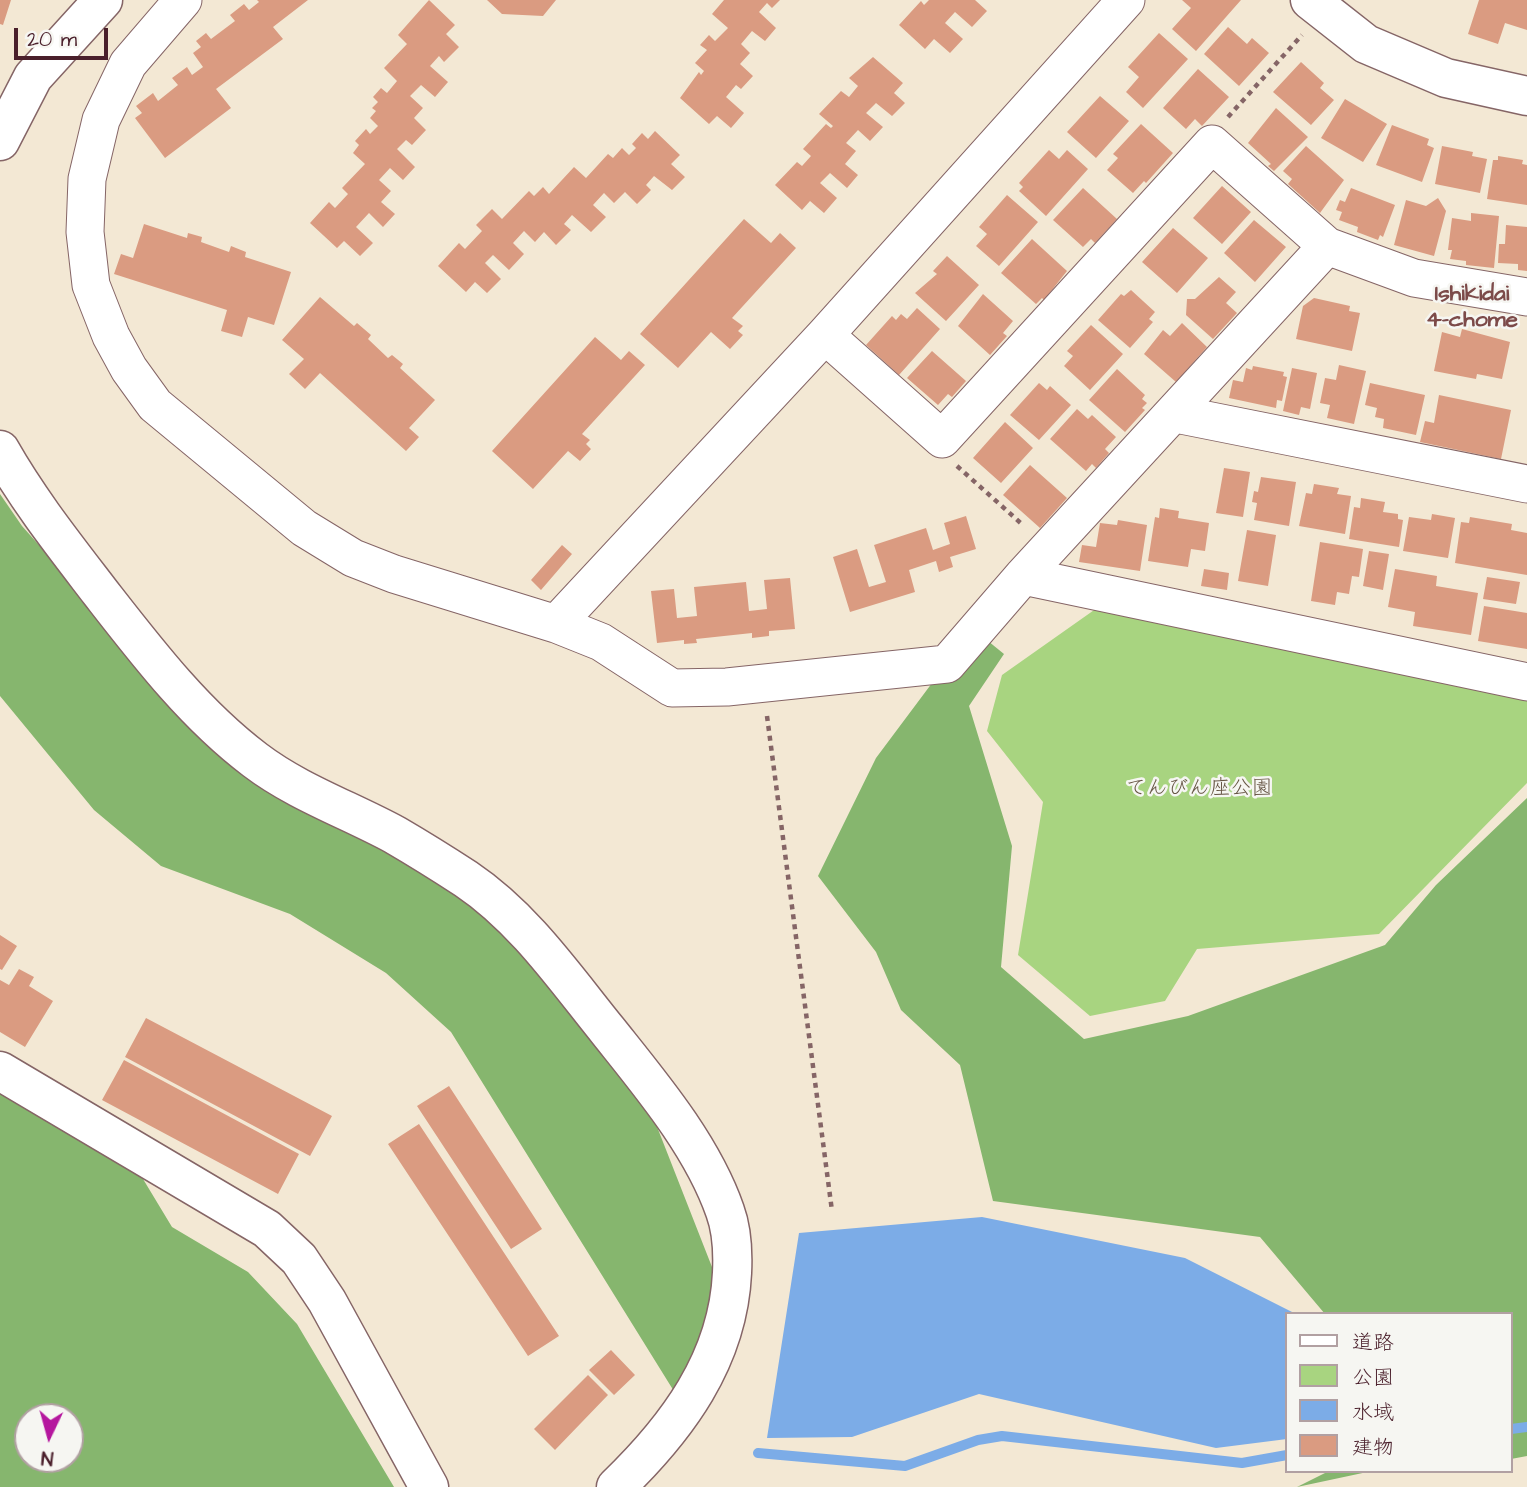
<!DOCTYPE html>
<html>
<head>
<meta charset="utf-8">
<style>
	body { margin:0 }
	#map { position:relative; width:1527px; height:1487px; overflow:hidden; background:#f3e8d4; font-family:"Architects Daughter","Klee One",sans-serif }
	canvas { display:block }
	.legend { position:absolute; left:1285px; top:1312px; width:228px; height:161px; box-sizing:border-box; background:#f6f6f2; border:2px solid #b1a0a2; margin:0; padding:9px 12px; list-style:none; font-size:21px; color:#4a1f2b }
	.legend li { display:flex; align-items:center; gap:14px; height:35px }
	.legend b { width:35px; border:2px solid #b1a0a2 }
	.north { position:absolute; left:14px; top:1403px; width:70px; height:70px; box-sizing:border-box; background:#f6f6f2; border:2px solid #b1a0a2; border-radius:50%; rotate:185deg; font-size:19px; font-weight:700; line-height:28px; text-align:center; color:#4a1f2b }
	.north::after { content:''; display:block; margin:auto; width:24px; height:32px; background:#b5179e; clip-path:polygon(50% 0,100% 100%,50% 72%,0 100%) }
	.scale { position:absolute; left:14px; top:28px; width:94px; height:32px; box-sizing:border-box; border:4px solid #4a1f2b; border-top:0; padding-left:9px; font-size:21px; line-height:24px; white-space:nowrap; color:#4a1f2b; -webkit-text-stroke:5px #f6f6f2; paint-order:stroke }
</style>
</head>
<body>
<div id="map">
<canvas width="1527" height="1487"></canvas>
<ul class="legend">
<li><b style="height:9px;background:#fff"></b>道路</li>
<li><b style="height:19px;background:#a8d480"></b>公園</li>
<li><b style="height:19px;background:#7cace7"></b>水域</li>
<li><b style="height:19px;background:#da9b81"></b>建物</li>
</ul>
<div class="north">N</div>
<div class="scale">20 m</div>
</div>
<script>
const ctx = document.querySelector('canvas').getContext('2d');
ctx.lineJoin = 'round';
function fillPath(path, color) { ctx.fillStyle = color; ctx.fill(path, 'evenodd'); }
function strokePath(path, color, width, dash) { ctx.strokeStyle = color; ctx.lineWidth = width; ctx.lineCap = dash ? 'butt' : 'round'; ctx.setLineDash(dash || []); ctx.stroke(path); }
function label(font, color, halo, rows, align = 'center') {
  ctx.font = font + ' "Architects Daughter","Klee One",sans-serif'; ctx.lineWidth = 5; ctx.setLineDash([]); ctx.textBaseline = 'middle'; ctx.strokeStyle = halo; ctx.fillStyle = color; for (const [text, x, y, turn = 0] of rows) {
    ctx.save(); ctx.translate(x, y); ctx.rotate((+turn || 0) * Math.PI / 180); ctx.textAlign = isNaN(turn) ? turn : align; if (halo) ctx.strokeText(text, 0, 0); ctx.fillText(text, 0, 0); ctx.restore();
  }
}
fillPath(new Path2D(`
	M1097,608L1527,697V783L1379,934L1197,949L1165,1001L1090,1016L1018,955L1043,802L987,731L1002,675Z`), '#a8d480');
fillPath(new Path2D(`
	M0,494L22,526L201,727L432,855L550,966L643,1091L721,1290L685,1409L451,1032L386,973L290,914L161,866L94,810L0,696Z
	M988,641L1004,654L969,706L1012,846L1001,967L1084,1039L1188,1016L1385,945L1436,885L1527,798V1456L1511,1459V1314H1325L1260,1237L993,1201L960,1065L901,1010L876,952L818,876L876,758L941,671Z
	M0,1080L143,1179L172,1227L248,1272L297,1324L394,1487H0ZM28,1417H70V1459H28Z
	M1329,1471H1372L1297,1487Z`), '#86b66e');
fillPath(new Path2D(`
	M982,1217L1185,1258L1296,1314H1287V1439L1216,1448L979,1394L852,1437L767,1438L799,1233Z`), '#7cace7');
strokePath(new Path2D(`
	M1511,1429L1527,1427
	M758,1453L905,1466L978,1440L1002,1436L1242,1463L1287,1455`), '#7cace7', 10);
fillPath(new Path2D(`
	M0,0H11L3,25L0,24Z
	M257,0H308L273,27L283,39L216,89L231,108L165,158L135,118L142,113L136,106L153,93L158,101L178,85L172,78L187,67L192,75L203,67L193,53L201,47L196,41L206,33L211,39L235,21L230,15L244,4L249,10L259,2Z
	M429,0L455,25L446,34L459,47L444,62L439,56L430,66L448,82L435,97L421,85L410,96L423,108L414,118L426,130L412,145L406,140L397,149L415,167L403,180L390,168L379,180L391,191L381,202L395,214L383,227L369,213L356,227L373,243L360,256L344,241L337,248L310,223L329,202L335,208L348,194L342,188L365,164L353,153L359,145L355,141L366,129L370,134L378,126L370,118L376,111L372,108L378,102L373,97L381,88L387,93L397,81L384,68L407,44L398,35Z
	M487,0H556L543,16L502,14Z
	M724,0H780L772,8L767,3L759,12L776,28L765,41L752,31L741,44L750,53L740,64L753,76L741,89L736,85L726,97L744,113L731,128L717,116L709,124L680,98L699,72L701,75L704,71L695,63L707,50L700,45L709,35L715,41L728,28L712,14Z
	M929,0H975L987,11L972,27L955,12L945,23L963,39L950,53L934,39L925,49L899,25L921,1L924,5Z
	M1182,0H1241L1196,51L1172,29L1191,8Z
	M1479,0H1527V30L1505,23L1498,44L1468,34Z
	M1228,27L1247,44L1252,38L1269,53L1239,86L1204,54Z
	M1159,33L1188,59L1143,108L1126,92L1139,77L1128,67Z
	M873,57L903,83L894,93L905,103L892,116L876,103L866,113L883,127L870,141L858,130L846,143L856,151L845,164L858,175L847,188L830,173L820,183L837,198L824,213L810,201L802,210L775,185L797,162L802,166L811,156L803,149L826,124L831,128L833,126L819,114L841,91L849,97L858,86L849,78Z
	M1301,62L1324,83L1320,88L1334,100L1311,125L1273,92Z
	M1198,69L1229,97L1202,126L1195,119L1186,129L1163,108Z
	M1100,96L1129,121L1096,158L1067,132Z
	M1345,99L1387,124L1363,162L1321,138Z
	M1276,108L1308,137L1274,171L1268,166L1271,164L1248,143Z
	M1141,124L1173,153L1146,183L1144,181L1133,193L1107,170L1118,158L1113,154Z
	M1392,125L1429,139L1427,145L1434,148L1422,182L1376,165Z
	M655,131L680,155L671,164L685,177L672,190L654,176L646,185L651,190L637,204L625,192L614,203L604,193L593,205L606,217L591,232L572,215L564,224L571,230L556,245L544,232L535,242L524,231L513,243L524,254L509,270L493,255L485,263L501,279L487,293L475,282L466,292L438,266L459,243L465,249L482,231L476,225L492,209L502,219L529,191L534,196L543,187L549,194L574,167L586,178L608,154L613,158L622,148L629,155L636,148L632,144L642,133L648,139Z
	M1306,146L1344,180L1320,213L1288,184L1292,179L1283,171Z
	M1442,146L1473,152L1472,156L1487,159L1480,193L1435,184Z
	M1049,150L1059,159L1067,150L1088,169L1046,216L1019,191L1023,187L1019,183Z
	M1498,156L1523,160L1522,164L1527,165V205L1487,199L1493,160H1498Z
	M1222,186L1251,212L1222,244L1193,218Z
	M1083,188L1117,219L1095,243L1091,239L1083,247L1053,220Z
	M1351,188L1395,205L1383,237L1380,235L1378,240L1357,232L1358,227L1339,220L1342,212L1336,210L1340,200L1345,202Z
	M1007,195L1038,222L999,266L976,246L987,234L979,227Z
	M1438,198L1446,211L1434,256L1394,245L1406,200L1426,206Z
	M1471,213L1499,216L1494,268L1466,265V261L1450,259L1452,250H1448L1452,218L1471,221Z
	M744,219L771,243L780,233L796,248L732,318L743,326L738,331L743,335L730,349L711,332L678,368L640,334Z
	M1254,220L1286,247L1255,282L1224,253Z
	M144,224L187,238L188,233L202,237L201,242L229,252L231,246L246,252L245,257L291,272L274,325L248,317L242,337L221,331L227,310L114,274L121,254L133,258Z
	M1506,225L1527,227V271L1518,270V264L1498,263L1499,244H1505Z
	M1173,228L1208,258L1177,293L1142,262Z
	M1032,239L1067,271L1044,300L1042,298L1036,304L1001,273Z
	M947,256L979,285L946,321L915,293L937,274L933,271Z
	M1219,277L1236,292L1226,303L1237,313L1213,339L1186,315L1187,299H1195Z
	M1131,290L1155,312L1149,319L1153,322L1130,348L1098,320L1121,294L1124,296Z
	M983,294L1013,321L1003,333L1007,336L990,355L958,326Z
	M320,297L354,326L357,323L371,335L368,339L388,358L392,355L403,364L400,368L435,400L409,428L419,437L406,451L320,373L305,389L289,374L304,359L282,340Z
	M1314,298L1350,306L1349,311L1360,313L1352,351L1296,339L1303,306Z
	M917,308L940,329L899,375L866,345L892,316L896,320L901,314L907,319Z
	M1182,323L1207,347L1176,382L1144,354L1163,330L1170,336Z
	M1091,325L1123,354L1090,390L1064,366L1073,356L1067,351Z
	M1462,329L1510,342L1502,379L1477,374L1476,379L1434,371L1442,332L1460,337Z
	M595,337L621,360L629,351L645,365L582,434L590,440L586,444L591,449L580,461L568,451L533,489L492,451Z
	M932,351L966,381L952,397L948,394L938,405L907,378Z
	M1339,365L1366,371L1354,424L1327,418L1330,405L1320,403L1325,378L1336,380Z
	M1253,366L1284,372L1283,376L1287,377L1282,401L1277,400L1276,408L1229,398L1233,380L1243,382L1246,368L1252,370Z
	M1292,368L1317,373L1310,409L1301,407L1299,415L1283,411Z
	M1117,369L1145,395L1142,399L1147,403L1142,408L1145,410L1125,432L1089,400Z
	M1039,383L1047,390L1050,386L1071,405L1039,440L1010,415Z
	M1370,383L1425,395L1416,435L1383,428L1384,419L1375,417L1377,408L1365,405Z
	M1439,395L1511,410L1501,459L1420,442L1425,421L1434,423Z
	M1077,409L1088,419L1092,415L1116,437L1105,449L1109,453L1096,468L1092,464L1086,471L1050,439Z
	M1005,422L1033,448L1001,483L973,458Z
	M1030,465L1067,498L1040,528L1003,495Z
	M1224,468L1250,472L1243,517L1216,513Z
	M1261,477L1296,482L1289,526L1254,520L1257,503L1252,502L1254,491L1258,492Z
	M1314,484L1339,488L1337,494L1351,496L1345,534L1299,526L1306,493L1312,494Z
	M1361,498L1385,502L1383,512L1398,514V519L1403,520L1399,547L1349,539L1354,507L1360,508Z
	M1160,508L1179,511L1178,518L1209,523L1205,551L1191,549L1188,567L1148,561L1155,517L1159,518Z
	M1432,514L1455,518L1448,558L1403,551L1409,517L1431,520Z
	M966,516L976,549L950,557L953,567L939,572L936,561L909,570L915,592L850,612L833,557L857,549L869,587L886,582L874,545L926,528L933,550L950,544L944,523Z
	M1470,517L1512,524L1511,530L1527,533V575L1455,563L1461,522L1469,523Z
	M1118,520L1147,525L1140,571L1079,562L1082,545L1096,547L1100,523L1117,525Z
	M1247,530L1276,535L1268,586L1238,581Z
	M1320,542L1363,549L1359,577L1352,576L1349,594L1337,592L1335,605L1311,601Z
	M562,545L572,554L541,590L531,580Z
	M1369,551L1389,554L1383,590L1363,586Z
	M1204,569L1229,573L1227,590L1201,586Z
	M1395,569L1437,576L1436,586L1478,593L1471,635L1413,626L1415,612L1388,607Z
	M1487,577L1520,582L1516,604L1483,599Z
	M790,578L795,629L769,631V636L752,638V633L696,639L697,643L684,644V640L657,643L651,591L674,589L677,618L697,616L694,587L746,582L749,611L767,609L764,580Z
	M1484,606L1527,613V649L1478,641Z
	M0,935L17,946L2,970L0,969Z
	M19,969L34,977L29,986L53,1001L25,1047L0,1032V980L9,985Z
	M146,1018L332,1116L310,1156L125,1057Z
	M124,1060L299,1154L278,1194L102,1100Z
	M449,1086L542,1229L511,1249L417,1106Z
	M419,1124L559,1336L528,1356L388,1144Z
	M611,1350L635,1375L614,1395L589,1370Z
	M588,1375L608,1395L555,1450L534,1429Z`), '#da9b81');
const minor = new Path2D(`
	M183,0L128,64L101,120L87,179L85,232L91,285L111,336L129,369L155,405L304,528L353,558L394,574L556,624L601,642L672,688L727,687L947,664L1023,576L1327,246
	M825,335L942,439L1212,144L1327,246L1414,278L1527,297
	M1176,414L1527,484
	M1023,576L1527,682
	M556,624L825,335L1126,0`);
const tertiary = new Path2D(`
	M1310,0L1366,44L1446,78L1527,96
	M0,141L33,77L103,0
	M0,450C29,501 64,545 100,592C146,651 194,714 255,760C297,792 349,810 395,835C419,849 443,864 466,879C524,918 565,978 608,1031C651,1085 702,1145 725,1211C732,1230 733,1253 732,1273C728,1360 677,1428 616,1487
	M0,1071L267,1229L299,1259L327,1301L429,1487`);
strokePath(minor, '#856566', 39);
strokePath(tertiary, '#856566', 41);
strokePath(new Path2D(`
	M1228,117L1302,35
	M957,466L1024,526
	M767,716L832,1211`), '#856566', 4.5, [5, 5]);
strokePath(minor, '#fff', 37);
strokePath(tertiary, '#fff', 38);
label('21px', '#654', '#f6f6f2', [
	["てんびん座公園",1199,790]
]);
label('bold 23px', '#7c4a49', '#f6f6f2', [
	["Ishikidai",1472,295],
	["4-chome",1472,321]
]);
</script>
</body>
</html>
